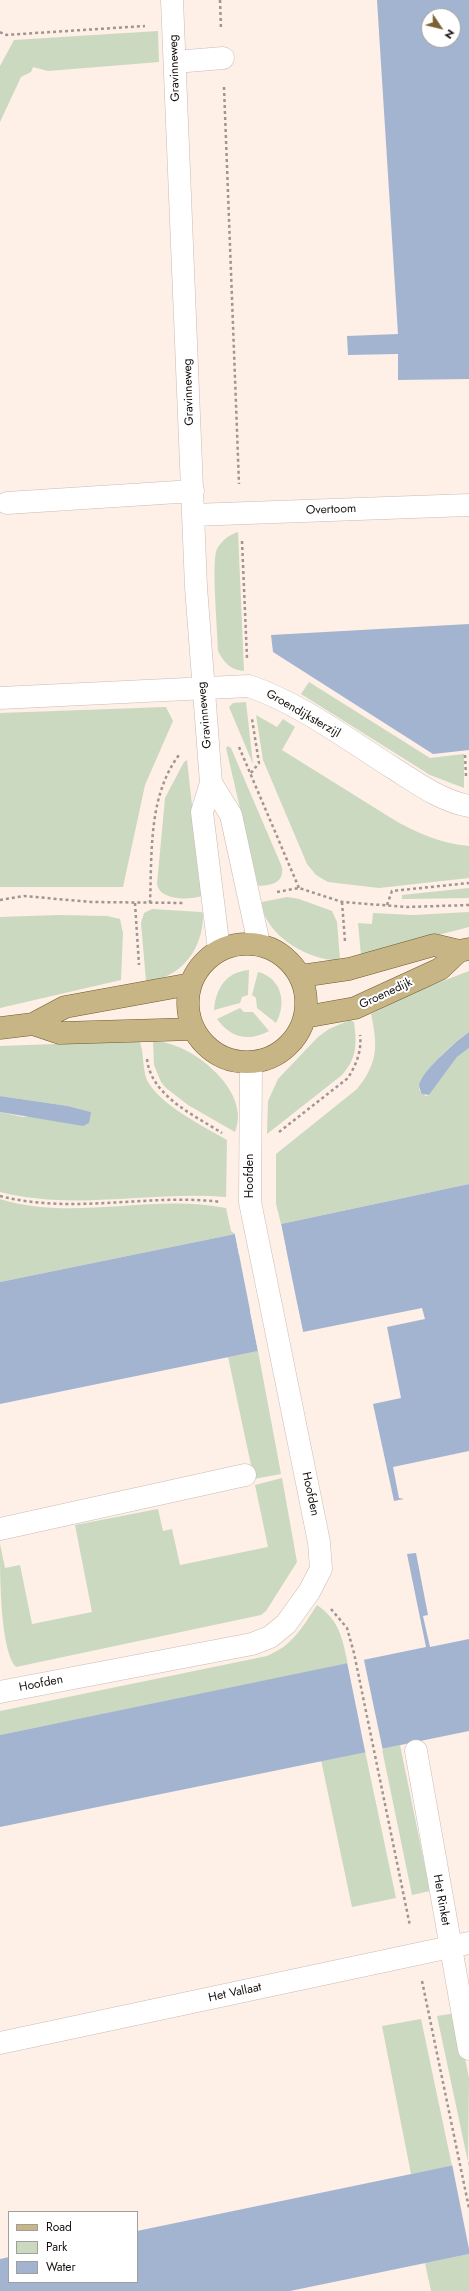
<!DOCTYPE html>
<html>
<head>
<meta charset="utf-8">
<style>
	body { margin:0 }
	#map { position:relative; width:469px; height:2291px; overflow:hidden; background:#feefe7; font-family:Jost,sans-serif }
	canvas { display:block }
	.legend { position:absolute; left:8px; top:2211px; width:130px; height:72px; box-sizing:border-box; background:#fff; border:1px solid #a19f9e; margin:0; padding:5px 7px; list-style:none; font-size:12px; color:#15100d }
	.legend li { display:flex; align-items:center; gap:8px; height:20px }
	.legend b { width:20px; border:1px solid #a19f9e }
	.north { position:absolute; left:421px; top:8px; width:40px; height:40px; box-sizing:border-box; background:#fff; border:1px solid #a19f9e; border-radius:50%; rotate:125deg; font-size:11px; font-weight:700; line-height:16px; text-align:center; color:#15100d }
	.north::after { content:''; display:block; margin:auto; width:14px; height:18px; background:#7d6033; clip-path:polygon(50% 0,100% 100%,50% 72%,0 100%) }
</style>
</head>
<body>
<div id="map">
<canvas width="469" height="2291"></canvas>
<ul class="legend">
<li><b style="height:5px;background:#c7b586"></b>Road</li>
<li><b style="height:11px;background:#cad9c0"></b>Park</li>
<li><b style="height:11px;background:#a3b4d1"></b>Water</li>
</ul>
<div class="north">N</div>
</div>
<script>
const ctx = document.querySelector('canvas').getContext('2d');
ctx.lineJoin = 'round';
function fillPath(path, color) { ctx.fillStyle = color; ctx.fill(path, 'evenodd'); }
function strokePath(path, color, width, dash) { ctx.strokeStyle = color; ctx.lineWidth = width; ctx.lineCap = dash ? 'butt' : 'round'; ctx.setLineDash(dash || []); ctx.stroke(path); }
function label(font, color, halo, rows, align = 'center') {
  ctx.font = font + ' Jost,sans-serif'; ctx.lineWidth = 4; ctx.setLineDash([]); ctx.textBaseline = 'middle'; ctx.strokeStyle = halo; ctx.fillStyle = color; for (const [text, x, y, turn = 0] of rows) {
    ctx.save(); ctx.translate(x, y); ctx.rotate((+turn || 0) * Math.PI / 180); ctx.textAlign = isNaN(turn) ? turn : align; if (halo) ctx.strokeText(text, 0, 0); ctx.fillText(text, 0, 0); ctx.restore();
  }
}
fillPath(new Path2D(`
	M158,31L159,62L48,71L33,67L31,72L21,77L0,122V66L14,40Z
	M238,532L244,671C231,670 224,663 218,651C218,632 211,562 217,549C222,540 229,535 238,532Z
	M309,682L430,758L464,754V788L430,775L301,694Z
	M246,702L253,764L229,707L233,703Z
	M166,707L173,721L145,785L123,887H0V713Z
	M256,715L277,727L283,719L295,727L282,750L391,818C414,832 442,844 469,846V878L379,888L328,882L316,875L307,864L263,760Z
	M228,746L231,748L282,867C284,883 272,885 260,886L258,885L226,748Z
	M187,760L202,896C190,900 160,901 157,884L165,798L184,762Z
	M469,888V898L402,899V895Z
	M287,897L299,899L332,911L337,922L340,960C311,962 263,935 262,902Z
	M152,909L201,912L203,913C204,947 182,979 146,981L141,923L144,913Z
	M469,912V927L361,955L358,923L372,924L373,913L413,915Z
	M59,915L107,916L120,919L123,933L121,980L0,1008V917Z
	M249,970L248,995L242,997L240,1003L214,1010C216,988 226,972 249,970Z
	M469,971V1032C454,1042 421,1071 419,1090L426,1096L429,1095L457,1057L469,1048V1184L281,1224L276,1204V1154L357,1089C378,1063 378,1046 371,1014L417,991Z
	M258,972C282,978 287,1004 276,1023L257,1008L256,998L252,995Z
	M240,1008L244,1012H253L269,1031C248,1042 231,1038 217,1019Z
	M350,1020L354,1022C357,1044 357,1058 342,1075L267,1134L268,1101L278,1079L318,1037L329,1029Z
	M139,1041C144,1047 142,1071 148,1082C162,1106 203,1126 227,1140L226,1197C151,1191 74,1211 0,1192V1112L23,1117L91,1112L68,1106L0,1096V1046Z
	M153,1041C190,1041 253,1091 235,1132L188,1105L166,1088L161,1082L154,1065Z
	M0,1199C73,1222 152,1193 226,1208L231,1231L235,1234L0,1282Z
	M258,1351L281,1474L254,1479L228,1357Z
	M282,1478L297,1562L266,1611L261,1615L16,1667C0,1650 0,1573 0,1544L5,1568L20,1565L32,1624L92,1612L75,1525L158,1509L163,1531L172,1529L180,1565L268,1547L255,1485Z
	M317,1605C340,1621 342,1638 348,1664L0,1735V1711L267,1656C293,1645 302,1628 317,1605Z
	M400,1745L430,1891L412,1895L382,1749Z
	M365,1751L396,1898L352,1907L321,1760Z
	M456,2013L469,2078L468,2162L437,2016Z
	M421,2019L452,2166L411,2174L382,2026Z
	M469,2254V2291H431L425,2263Z`), '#cad9c0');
fillPath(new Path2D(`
	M377,0H469V379L398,380V354L348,355L347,336L398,334ZM429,16H453V40H429Z
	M469,624V750L433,754L273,652L271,635Z
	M469,1032V1048L457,1057L429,1095L422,1094C420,1090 418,1086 420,1082C425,1069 457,1040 469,1032Z
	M0,1096L68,1106L91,1112L89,1123L83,1126L0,1112Z
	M469,1184V1451L393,1467L399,1498L404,1499L394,1501L373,1404L401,1398L387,1327L425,1319L422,1308L303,1332L297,1304L250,1311L258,1351L0,1404V1282L235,1234L239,1255L286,1249L281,1224Z
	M416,1553L428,1615L423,1616L430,1647L469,1639V1731L0,1827V1735L426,1647L407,1554Z
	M469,2162V2254L290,2291H0V2259L9,2257V2282H137V2231Z`), '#a3b4d1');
fillPath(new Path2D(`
	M279,1224H281L303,1332L301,1333L296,1306L252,1312L260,1350L258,1351L235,1234H237L240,1253L284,1247Z
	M364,1658V1660L383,1751L366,1753L365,1751L347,1662Z
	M468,2160L469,2167V2249L452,2164Z`), '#feefe7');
const minor = new Path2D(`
	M172,0L196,587L211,783L202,812L219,950
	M175,62L223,58
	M7,503L193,491
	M193,515L469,505
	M0,698L249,686C301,704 347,739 393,768C417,783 441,801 469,806
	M211,783L231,815L259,944
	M0,1529L245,1475
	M0,1692L252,1644L270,1637L286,1624L309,1592L321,1569L319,1542L250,1202L251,1062
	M416,1751L469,2049
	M0,2043L469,1943`);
const major = new Path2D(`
	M188 1003a59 59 0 1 1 118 0a59 59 0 1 1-118 0Z
	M301,976L349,969L434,945L459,951L469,949
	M305,1017L355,1008L440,969L459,951
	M33,1024L60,1033L194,1029
	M0,1028L33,1024L65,1007L191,984`);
strokePath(minor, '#c9bbb3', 23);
strokePath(major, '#705b28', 23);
strokePath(new Path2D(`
	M220,0L221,30
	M0,32L5,35L145,26
	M224,87L239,484
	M242,541L247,658
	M239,747L299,888
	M465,755L466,776
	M251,773L259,763L252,719
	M277,892L299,888L342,902L407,907L469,905
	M0,900L24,896L91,902L185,903
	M342,902L345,941
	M135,903L139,965
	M150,903C152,854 148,796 179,755
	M387,905L392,891L469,883
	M147,1059C151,1096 194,1115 222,1133
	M279,1132L348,1078C356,1065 362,1051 360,1035
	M0,1196C73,1215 148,1193 221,1202
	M331,1609L347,1628L354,1653L410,1926
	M422,1981L469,2208`), '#a0958f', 2.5, [3, 3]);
strokePath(minor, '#fff', 22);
strokePath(major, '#c7b586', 22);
label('12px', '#15100d', '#fff', [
	["Gravinneweg",175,68,-92],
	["Gravinneweg",189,392,-92],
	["Overtoom",331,510,-2],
	["Groendijksterzijl",303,714,30],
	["Gravinneweg",205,715,-95],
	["Groenedijk",386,994,-25],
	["Hoofden",250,1176,-90],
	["Hoofden",310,1494,78],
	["Hoofden",41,1684,-11],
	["Het Rinket",441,1900,80],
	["Het Vallaat",235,1993,-12]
]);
</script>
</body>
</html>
